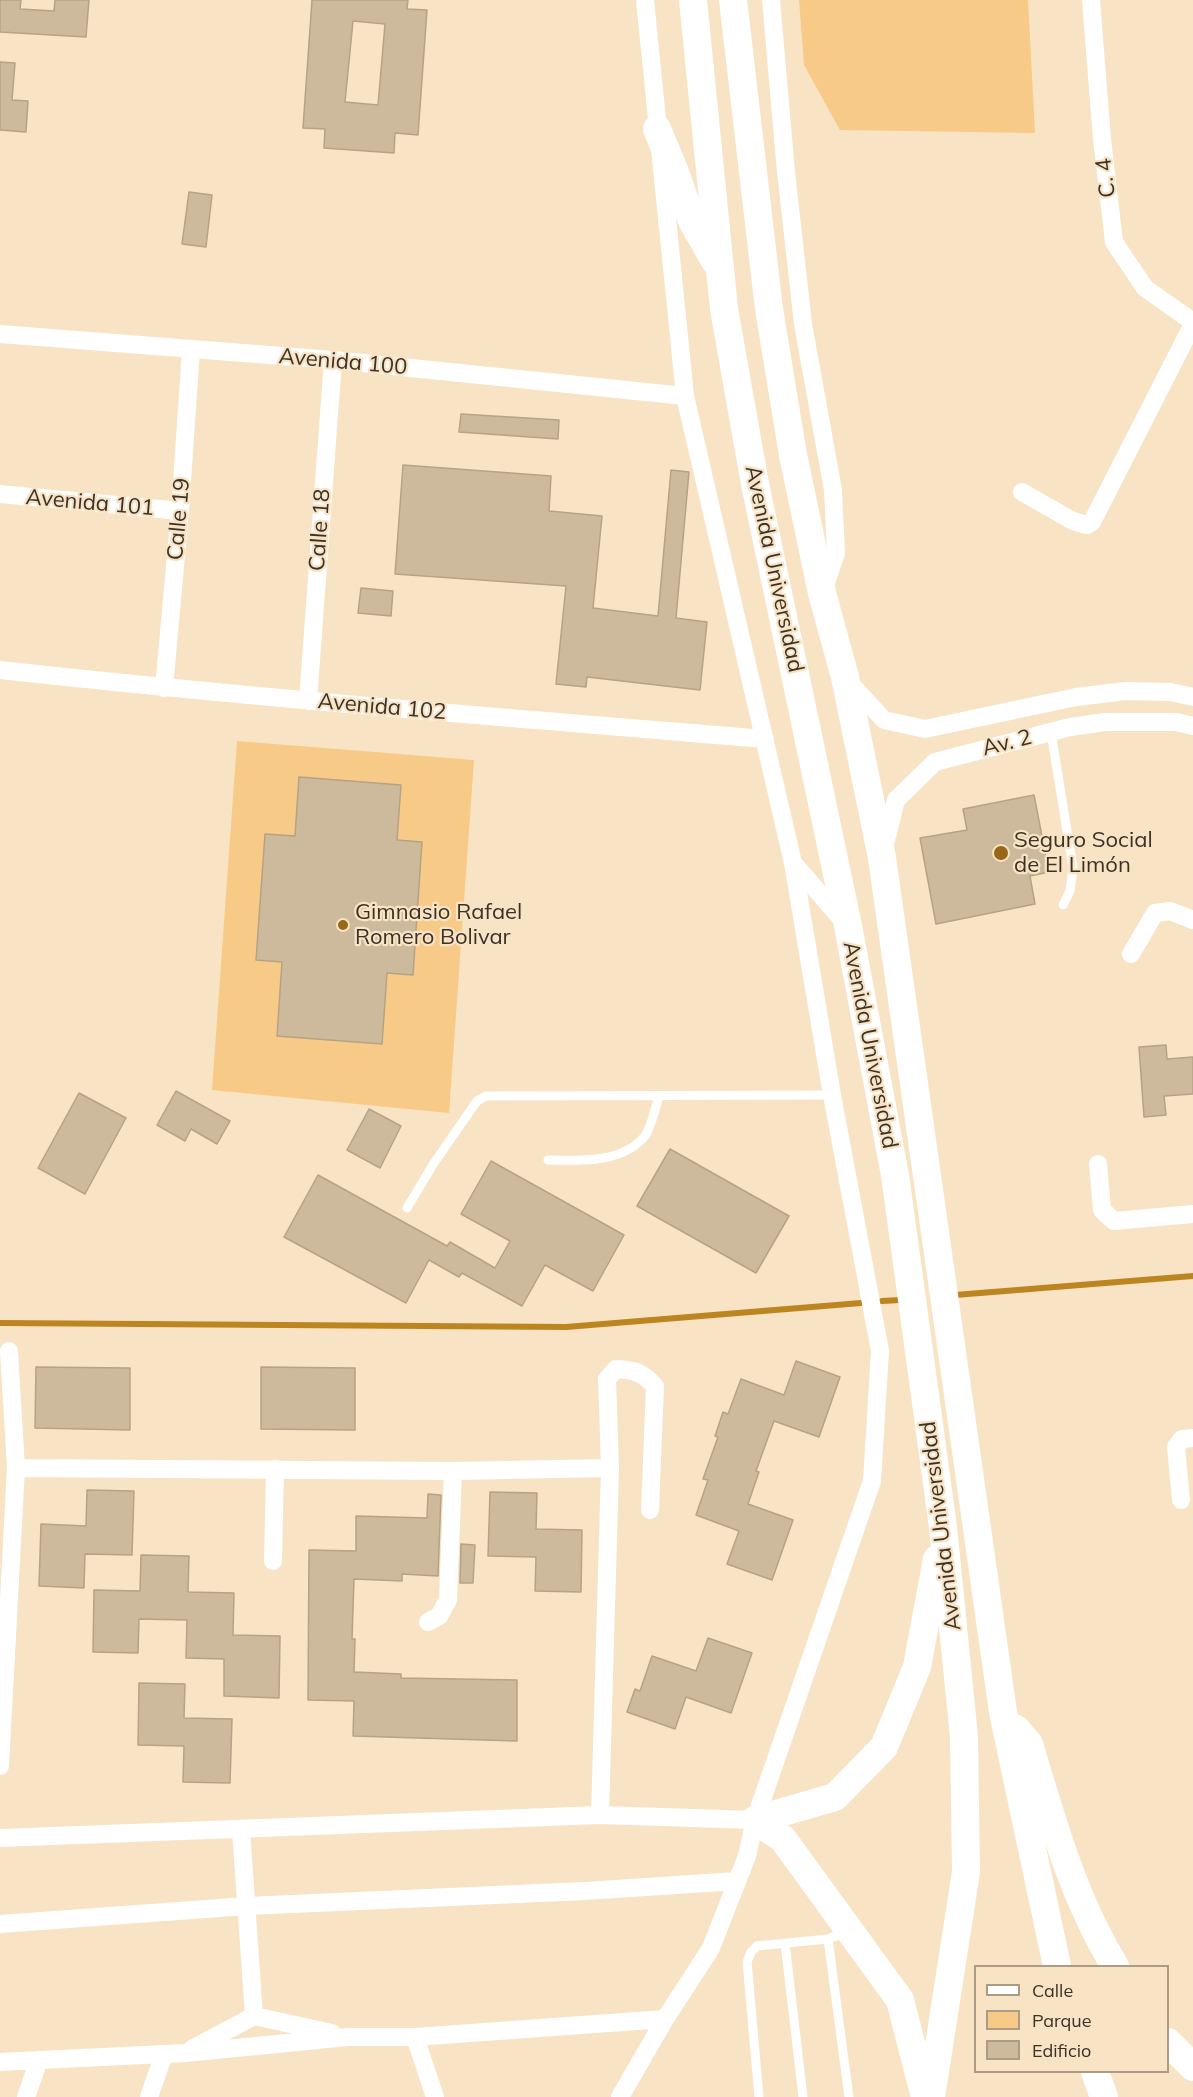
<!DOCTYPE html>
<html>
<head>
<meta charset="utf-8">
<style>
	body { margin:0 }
	#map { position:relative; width:1193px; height:2097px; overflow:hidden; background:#f8e3c5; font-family:Mulish,sans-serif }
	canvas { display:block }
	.legend { position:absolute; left:974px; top:1965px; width:195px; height:108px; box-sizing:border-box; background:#f8e3c5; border:2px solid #ac9c86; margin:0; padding:8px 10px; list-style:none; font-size:18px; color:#3b3227 }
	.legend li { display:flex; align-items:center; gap:12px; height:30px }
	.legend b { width:30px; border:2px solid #ac9c86 }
</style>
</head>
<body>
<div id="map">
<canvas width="1193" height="2097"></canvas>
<ul class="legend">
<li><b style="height:8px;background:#fff"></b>Calle</li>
<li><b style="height:16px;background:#f7ca88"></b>Parque</li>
<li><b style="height:16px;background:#cdb99c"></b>Edificio</li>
</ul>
</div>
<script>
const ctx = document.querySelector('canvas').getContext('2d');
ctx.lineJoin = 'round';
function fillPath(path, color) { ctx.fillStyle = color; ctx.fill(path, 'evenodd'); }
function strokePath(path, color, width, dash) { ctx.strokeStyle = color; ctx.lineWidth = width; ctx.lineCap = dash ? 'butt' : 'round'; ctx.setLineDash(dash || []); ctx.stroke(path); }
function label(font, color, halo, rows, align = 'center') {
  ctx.font = font + ' Mulish,sans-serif'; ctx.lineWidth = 4.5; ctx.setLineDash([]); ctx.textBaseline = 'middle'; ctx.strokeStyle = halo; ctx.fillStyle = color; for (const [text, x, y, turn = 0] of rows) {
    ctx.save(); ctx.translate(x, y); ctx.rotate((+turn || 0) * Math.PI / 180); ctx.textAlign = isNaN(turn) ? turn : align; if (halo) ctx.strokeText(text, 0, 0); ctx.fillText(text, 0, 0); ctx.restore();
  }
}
fillPath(new Path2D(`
	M799,0H1028L1035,133L840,130L804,65Z
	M237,741L474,760L449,1113L212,1090Z`), '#f7ca88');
strokePath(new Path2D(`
	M955,1295L1193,1276
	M882,1301L900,1300
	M0,1323L566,1327L861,1303`), '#bd851f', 6);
const building = new Path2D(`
	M0,0H21L20,9L54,11L55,0H89L86,37L0,32Z
	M312,0H408L407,9L427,10L418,135L395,133L394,153L324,148L325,129L303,128ZM353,21L385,24L378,105L345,102Z
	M0,62L15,63L12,100L28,101L26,132L0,130Z
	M189,192L212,195L206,247L182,244Z
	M461,414L559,420L558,439L459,432Z
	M403,465L551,476L549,511L602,516L593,608L658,616L671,470L689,472L676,618L707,622L700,690L587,677L586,687L556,684L566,586L395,574Z
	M361,588L393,591L391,616L358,613Z
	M299,777L401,785L397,840L422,842L413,975L387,973L382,1044L277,1036L282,962L256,960L265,834L295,836Z
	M1034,795L1049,872L1030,876L1035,904L936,924L920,838L967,830L963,809Z
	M1166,1045L1167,1059L1193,1057V1094L1164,1096L1166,1115L1144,1117L1139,1047Z
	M176,1091L230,1121L217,1144L191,1129L185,1141L157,1125Z
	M79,1093L126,1118L85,1194L38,1168Z
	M369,1109L401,1126L380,1168L347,1150Z
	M670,1149L789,1216L756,1273L637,1206Z
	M491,1161L624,1235L593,1291L545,1265L522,1306L462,1273L459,1277L429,1260L406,1303L284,1237L318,1175L447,1246L450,1242L495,1268L510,1241L461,1214Z
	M796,1361L840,1377L819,1437L774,1421L756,1471L759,1472L748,1504L793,1520L772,1580L727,1564L739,1531L696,1515L708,1480L703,1479L718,1437L715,1436L723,1412L728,1414L741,1379L784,1395Z
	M36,1367L130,1368V1430L35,1428Z
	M261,1367L355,1368V1430L261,1429Z
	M87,1490L134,1491L132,1555L85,1554L84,1588L39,1586L41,1524L86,1526Z
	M490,1492L537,1493L536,1529L582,1530L581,1592L535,1591L536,1557L488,1556Z
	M428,1494L441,1495L438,1576L402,1574V1581L354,1579L352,1639H355L354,1672L401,1674V1678L517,1680V1741L353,1736L354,1701L308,1700L309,1550L356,1551V1516L427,1518Z
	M461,1544L475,1545L473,1583H460Z
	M141,1555L189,1556L188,1592L234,1593L233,1635L280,1636L279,1698L224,1696V1659L186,1658L187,1620L139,1619L138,1653L93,1652L94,1590L140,1591Z
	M708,1638L752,1653L731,1713L686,1697L675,1729L627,1712L635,1689L640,1691L652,1656L696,1671Z
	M139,1683L185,1684L184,1718L232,1719L230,1783L183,1782L184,1746L138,1745Z`);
fillPath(building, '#cdb99c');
strokePath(building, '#b6a286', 1.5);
strokePath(new Path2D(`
	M1051,732L1073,868L1070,891L1063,905
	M548,1160C580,1161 623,1163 645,1136C651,1128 656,1106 659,1096
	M407,1208L434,1163L477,1101L486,1096L832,1095
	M828,1939L849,2097
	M785,1943L803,2097
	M759,2097L747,1962L751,1952L757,1946L828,1939L847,1931`), '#fff', 9);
strokePath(new Path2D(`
	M771,0L786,172L803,324L833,490L836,553L824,589
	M1091,0L1102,139L1114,242L1145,288L1193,322
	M0,334L333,360L685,396
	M1022,492L1073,521L1087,525L1092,522L1193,324
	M0,494L180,511
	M0,670C255,698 510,718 765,739
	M848,681L884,720L925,729L1076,697L1126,691L1171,692L1193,697
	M164,688L180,511L191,350
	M308,701L333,360
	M884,848L896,800L935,762L1070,727L1105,722H1176L1193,726
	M794,864L845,923
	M1131,954L1155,913L1170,911L1193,920
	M1098,1164L1102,1210L1114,1221L1193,1214
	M16,1468L453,1471L610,1468
	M1181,1500L1176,1447L1182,1439L1193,1438
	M273,1561L275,1469
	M428,1622L439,1616L448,1600L453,1471
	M0,1766L16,1468L9,1351
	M600,1815L610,1468L607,1379L616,1369C636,1370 641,1372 655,1386L650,1510
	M241,1829L254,2016L332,2033
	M0,1838L600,1815L755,1820
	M0,1924L247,1906L585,1891L737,1881
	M415,2037L435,2097
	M192,2049L254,2016
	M0,2062L185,2053L348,2037H415L665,2019
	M26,2097L39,2060
	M149,2097L164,2054
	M620,2097L665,2019L711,1948L747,1856L755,1820L872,1481L880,1351L832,1095L793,863L685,396L645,0`), '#fff', 18);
strokePath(new Path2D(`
	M693,0L724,309L755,484L848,926L895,1175L943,1527L964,1737L966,1872L931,2097
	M733,0L769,309L793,455L822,593L845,677L882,858L1003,1712L1057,1966
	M657,129L675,172L692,221L715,261
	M1016,1729L1029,1744C1052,1820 1073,1898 1115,1966
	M755,1820L835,1797L884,1747L917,1667L937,1559
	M755,1820L783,1839L900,2000L925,2097
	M1168,2042L1193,2067
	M1095,2072L1104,2097`), '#fff', 28);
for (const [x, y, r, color] of [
	[1001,853,8,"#966817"],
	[343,925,6,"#966817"]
]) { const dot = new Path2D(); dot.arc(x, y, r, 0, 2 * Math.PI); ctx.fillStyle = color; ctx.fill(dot); strokePath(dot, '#f8e3c5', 2); }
label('22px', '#3b3227', '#f8e3c5', [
	["C. 4",1106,178,-97],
	["Avenida 100",343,362,5],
	["Avenida 101",90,503,5],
	["Calle 19",179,519,-85],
	["Calle 18",320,530,-86],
	["Avenida Universidad",774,569,78],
	["Avenida 102",382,707,5],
	["Av. 2",1007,743,-14],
	["Avenida Universidad",870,1045,79],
	["Avenida Universidad",941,1526,-97]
]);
label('22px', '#3b3227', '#f8e3c5', [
	["Seguro Social",1014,840],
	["de El Limón",1014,865],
	["Gimnasio Rafael",355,912],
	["Romero Bolivar",355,937]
], 'left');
</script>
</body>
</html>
